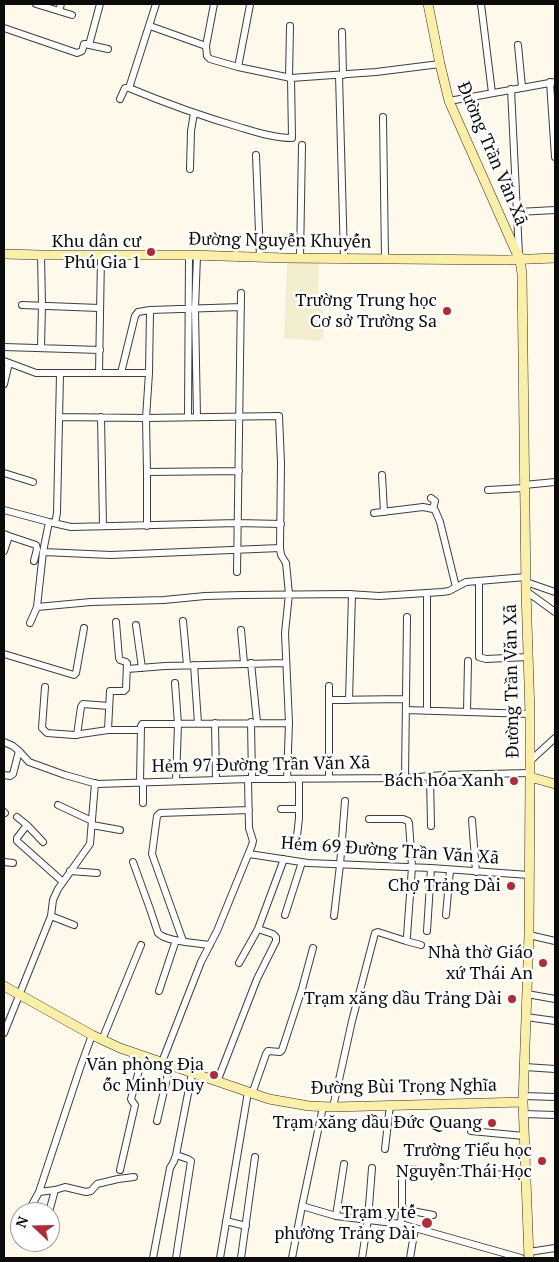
<!DOCTYPE html>
<html>
<head>
<meta charset="utf-8">
<style>
	body { margin:0 }
	#map { position:relative; width:559px; height:1262px; overflow:hidden; background:#fef9ea; font-family:"PT Serif",serif }
	canvas { display:block }
	.frame { position:absolute; inset:0; border:5px solid #0b0b0b; pointer-events:none }
	.north { position:absolute; left:10px; top:1202px; width:50px; height:50px; box-sizing:border-box; background:#fff; border:1px solid #9d9d9d; border-radius:50%; rotate:291deg; font-size:14px; font-weight:700; line-height:20px; text-align:center; color:#0b0b0b }
	.north::after { content:''; display:block; margin:auto; width:18px; height:22px; background:#b32a36; clip-path:polygon(50% 0,100% 100%,50% 72%,0 100%) }
</style>
</head>
<body>
<div id="map">
<canvas width="559" height="1262"></canvas>
<div class="frame"></div>
<div class="north">N</div>
</div>
<script>
const ctx = document.querySelector('canvas').getContext('2d');
ctx.lineJoin = 'round';
function fillPath(path, color) { ctx.fillStyle = color; ctx.fill(path, 'evenodd'); }
function strokePath(path, color, width, dash) { ctx.strokeStyle = color; ctx.lineWidth = width; ctx.lineCap = dash ? 'butt' : 'round'; ctx.setLineDash(dash || []); ctx.stroke(path); }
function label(font, color, halo, rows, align = 'center') {
  ctx.font = font + ' "PT Serif",serif'; ctx.lineWidth = 5; ctx.setLineDash([]); ctx.textBaseline = 'middle'; ctx.strokeStyle = halo; ctx.fillStyle = color; for (const [text, x, y, turn = 0] of rows) {
    ctx.save(); ctx.translate(x, y); ctx.rotate((+turn || 0) * Math.PI / 180); ctx.textAlign = isNaN(turn) ? turn : align; if (halo) ctx.strokeText(text, 0, 0); ctx.fillText(text, 0, 0); ctx.restore();
  }
}
fillPath(new Path2D(`
	M287,261H319L318,308L323,309L324,337H322L320,341L284,338Z`), '#f2edcc');
const street = new Path2D(`
	M36,4L72,15
	M481,4L492,93
	M59,11L61,4
	M150,26L206,46L207,56L210,59L238,67L291,78L376,72L440,64
	M4,28L77,53L82,51L84,44H85L108,49
	M342,32L343,75
	M89,45L100,4
	M518,45L522,87
	M206,46L214,4
	M238,67L250,5
	M339,75L344,258
	M289,78L290,26
	M550,82L555,157
	M129,88C165,103 201,116 239,127C256,132 274,138 292,138L291,78
	M511,89L519,255
	M120,99L125,88H129L156,4
	M449,101L555,82
	M383,117L385,259
	M256,155L260,257
	M190,169L191,131L194,113
	M518,212L555,210
	M41,255L42,305L41,347
	M300,258L302,145
	M22,305L99,308
	M4,347L100,350
	M4,361L36,373H149
	M99,373L101,256
	M121,373L135,316L138,312L150,310L241,307
	M4,384L9,363
	M60,417L146,418L279,416L281,463L280,548L281,555L286,563L289,594L285,633L289,723L287,779
	M101,417L103,526
	M188,417L189,255
	M197,417L195,309L197,256
	M147,472L239,471
	M4,473L33,482
	M382,475L384,512
	M524,485L555,482
	M488,490L524,488
	M431,498L435,501L433,509
	M4,510L49,522L71,527L238,523L281,524
	M374,513L423,507L433,509L435,510L440,522L456,587
	M55,523L57,513L60,374
	M147,526V472L146,418L149,373L150,310
	M4,534L9,536L4,551
	M9,536L36,545L37,549L34,561
	M43,552L111,555L280,548
	M237,572L241,293
	M479,581V657L486,659L528,657
	M526,582L555,592
	M526,591L555,612
	M37,607L43,552L49,522
	M183,621L187,665
	M30,623L37,607L91,602L164,600L205,596L242,595L348,594L379,596L442,592L449,591L466,582L526,577
	M136,625L142,668
	M241,630L244,663
	M4,654L74,675L76,673L84,628
	M251,663L257,722
	M194,665L198,723
	M127,669L165,666L286,663
	M175,683L178,724L176,781
	M329,686V778
	M45,687L42,728L47,733L74,735L108,730H141
	M329,700L406,699
	M349,700L352,594
	M406,710L530,714
	M427,711V593
	M467,712L468,661
	M251,722L252,779
	M215,723L216,780
	M108,730L110,691H124L126,689L127,663L126,662L120,660L119,658L116,622
	M77,735L81,707L83,704L109,706
	M4,742L13,746L19,751L29,762L65,775L97,784L248,779L405,778L443,775L530,773
	M530,761L555,738
	M4,775L10,776L13,774L19,751
	M430,776L431,826
	M405,778L407,617
	M140,782L141,726L142,724L289,723
	M143,782V803
	M58,805L92,821
	M281,809H299
	M4,812L5,813
	M17,817L27,825L43,842
	M472,820L476,872
	M27,825L17,838V841L63,882
	M92,825L120,830
	M297,836L299,818V779
	M249,854L308,863L431,868L529,875
	M4,862L13,863
	M133,862L150,909L158,933C166,942 197,943 210,945
	M70,871L97,873
	M285,915L302,862
	M446,915L450,870
	M51,916L74,925
	M334,916L340,865L345,801
	M427,931L431,868
	M529,935L555,941
	M183,941L152,854L157,816L160,813L249,810
	M406,941L421,945
	M239,963L258,929
	M159,991L176,940
	M527,994L555,999
	M526,1017L555,1021
	M4,1033L51,916L53,900L58,889L90,844L95,783
	M102,1040L141,945
	M162,1062L201,962L217,931L252,845L253,841L249,828L248,779
	M525,1067L555,1069
	M217,1082L257,979L276,941V937L273,934L258,929L284,859
	M252,1094L266,1054L268,1051L280,1052L282,1050L302,989L313,948
	M524,1096L555,1097
	M333,1107L352,1021L375,933L378,932L406,941L407,936L412,867L409,823L408,821L403,819H369
	M524,1114L555,1115
	M157,1121L170,1065
	M471,1131L524,1136
	M385,1149L390,1105
	M120,1170L135,1105L132,1101L131,1099L143,1056
	M39,1192L55,1190L65,1187L86,1192L91,1191L97,1184L118,1179L134,1177
	M302,1206L336,1216L401,1224L521,1258
	M402,1209L433,1215
	M28,1212L39,1192L80,1068L92,1035
	M49,1212L55,1190
	M336,1216L344,1164
	M50,1221H51
	M226,1221L246,1226
	M401,1224L402,1209V1172L404,1169L527,1176
	M529,1252L555,1248
	M153,1258L170,1168L174,1161L176,1155
	M176,1258L191,1161L188,1159L176,1155L192,1073
	M220,1258L248,1092
	M241,1258L255,1157
	M292,1258L302,1206L323,1107
	M362,1258L368,1219L372,1168
	M410,1258L415,1228`);
const secondary = new Path2D(`
	M428,4L440,64L449,101L517,254L520,257
	M4,254L41,255H189L285,258L506,260L555,258
	M520,260L522,274L526,591L530,714V777L529,935L523,1102L529,1258
	M530,777L555,784
	M4,986L92,1035L120,1048L269,1099L309,1106L333,1107L523,1102`);
strokePath(street, '#3e3e3e', 8);
strokePath(secondary, '#2d2d2d', 10);
strokePath(street, '#fff', 6);
strokePath(secondary, '#fbefa8', 9);
for (const [x, y, r, color] of [
	[151,252,5,"#b32a36"],
	[447,311,5,"#b32a36"],
	[514,781,5,"#b32a36"],
	[511,886,5,"#b32a36"],
	[543,963,5,"#b32a36"],
	[512,999,5,"#b32a36"],
	[214,1075,5,"#b32a36"],
	[492,1123,5,"#b32a36"],
	[542,1161,5,"#b32a36"],
	[427,1223,6,"#b32a36"]
]) { const dot = new Path2D(); dot.arc(x, y, r, 0, 2 * Math.PI); ctx.fillStyle = color; ctx.fill(dot); strokePath(dot, '#fff', 2); }
label('18px', '#0b0b0b', '#fff', [
	["Đường Trần Văn Xã",492,154,67],
	["Đường Nguyễn Khuyến",280,241,1],
	["Đường Trần Văn Xã",512,681,-91],
	["Hẻm 97 Đường Trần Văn Xã",261,765,-1],
	["Hẻm 69 Đường Trần Văn Xã",390,851,4],
	["Đường Bùi Trọng Nghĩa",404,1087,-1]
]);
label('18px', '#0b0b0b', '#fff', [
	["Khu dân cư",141,242],
	["Phú Gia 1",141,263],
	["Trường Trung học",437,301],
	["Cơ sở Trường Sa",437,322],
	["Bách hóa Xanh",504,781],
	["Chợ Trảng Dài",501,886],
	["Nhà thờ Giáo",533,953],
	["xứ Thái An",533,974],
	["Trạm xăng dầu Trảng Dài",502,999],
	["Văn phòng Địa",204,1065],
	["ốc Minh Duy",204,1086],
	["Trạm xăng dầu Đức Quang",482,1123],
	["Trường Tiểu học",532,1151],
	["Nguyễn Thái Học",532,1172],
	["Trạm y tế",416,1213],
	["phường Trảng Dài",416,1234]
], 'right');
</script>
</body>
</html>
